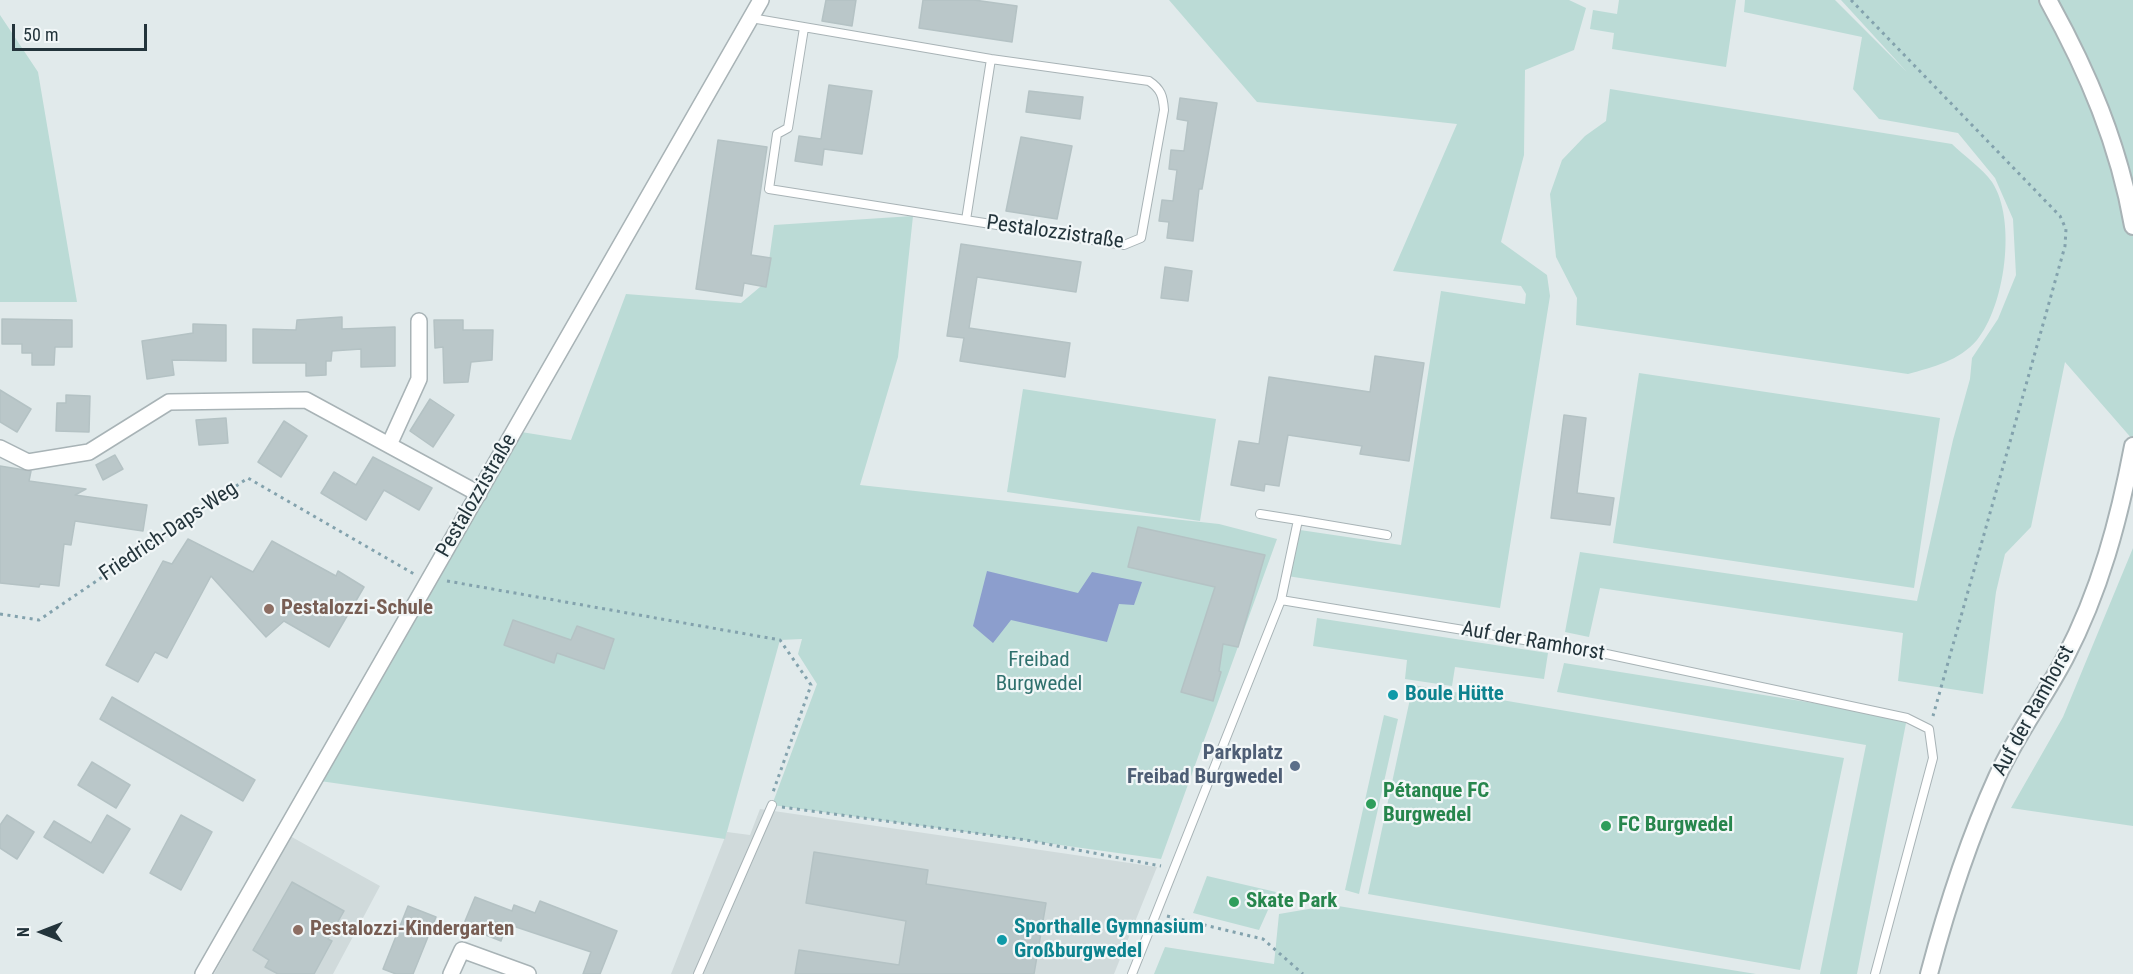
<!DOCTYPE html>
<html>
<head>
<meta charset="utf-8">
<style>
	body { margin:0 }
	#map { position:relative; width:2133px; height:974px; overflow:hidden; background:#e1eaeb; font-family:"Roboto Condensed",sans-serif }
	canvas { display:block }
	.north { position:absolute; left:12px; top:902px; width:60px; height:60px; -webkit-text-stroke:4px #f2f7f8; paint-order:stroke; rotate:270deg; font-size:16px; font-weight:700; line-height:24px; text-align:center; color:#23343b }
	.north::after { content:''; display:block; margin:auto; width:21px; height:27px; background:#23343b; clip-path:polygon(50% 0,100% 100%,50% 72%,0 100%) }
	.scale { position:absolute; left:12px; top:24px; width:135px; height:27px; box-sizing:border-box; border:3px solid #23343b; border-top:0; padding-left:8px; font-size:18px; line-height:21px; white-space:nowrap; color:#23343b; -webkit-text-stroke:4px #f2f7f8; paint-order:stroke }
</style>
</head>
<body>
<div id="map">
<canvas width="2133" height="974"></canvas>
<div class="north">N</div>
<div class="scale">50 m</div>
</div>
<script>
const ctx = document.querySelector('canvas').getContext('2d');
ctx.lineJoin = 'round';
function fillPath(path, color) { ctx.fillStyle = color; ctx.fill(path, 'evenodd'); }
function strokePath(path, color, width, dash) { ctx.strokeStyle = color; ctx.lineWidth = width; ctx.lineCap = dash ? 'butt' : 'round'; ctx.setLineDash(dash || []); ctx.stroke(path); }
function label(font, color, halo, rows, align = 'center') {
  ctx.font = font + ' "Roboto Condensed",sans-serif'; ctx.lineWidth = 4.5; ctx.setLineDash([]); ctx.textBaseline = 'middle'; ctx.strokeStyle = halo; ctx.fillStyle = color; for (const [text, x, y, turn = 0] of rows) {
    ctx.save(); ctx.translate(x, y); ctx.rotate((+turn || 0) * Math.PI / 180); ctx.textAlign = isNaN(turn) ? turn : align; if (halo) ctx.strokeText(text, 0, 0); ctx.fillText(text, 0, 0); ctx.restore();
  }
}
fillPath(new Path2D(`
	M760,809L1157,867L1114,974H671L727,832L750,835Z
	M290,836L380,886L333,974H214Z`), '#d0dadb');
fillPath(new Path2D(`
	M1169,0H1569L1586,8L1574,50L1525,70L1524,155L1501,242L1547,275L1550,296L1500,608L1287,576L1300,530L1401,545L1441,291L1525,304L1526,294L1521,286L1393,271L1457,124L1257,102Z
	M1619,0H1736L1726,67L1612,49L1614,33L1590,29L1593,10L1617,14Z
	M1745,0H1835L1907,72L1841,0H2133V440L2065,362L2031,527L2005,554L1996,592L1983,694L1898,681L1903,633L1600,588L1589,637L1565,632L1580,552L1917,601L1953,440L1970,379L1972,358L1998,319L2016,275L2013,219L1995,178L1958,133L1879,119L1853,89L1862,37L1744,12Z
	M0,15L38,72L77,302H0Z
	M1610,89L1952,144C1964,156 1982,168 1992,182C2017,220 2005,306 1977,340C1959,361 1933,367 1908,374L1576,325L1577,298L1556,257L1550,194L1562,160L1585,136L1606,121Z
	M913,216L898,357L860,485L1219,524L1277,539L1161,859L772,805L817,684L798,654L802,639L780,640L725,839L313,780L515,431L571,440L626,294L741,303L766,282L774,225Z
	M1639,373L1940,418L1914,588L1613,543Z
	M1023,389L1216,419L1200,521L1007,492Z
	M2133,548V826L2011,808L2063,717Z
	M1317,618L1548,653L1544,679L1455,667L1452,686L1405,679L1407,660L1313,646Z
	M1564,663L1907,718L1857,974H1820L1866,745L1557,692Z
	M1413,685L1844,758L1800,970L1368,894Z
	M1384,715L1398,719L1359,894L1345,890Z
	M1207,876L1276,892L1259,930L1193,913Z
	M1332,905L1756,974H1154L1165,947L1274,964L1279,914Z`), '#bbdbd6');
fillPath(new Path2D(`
	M987,571L1078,593L1092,572L1142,582L1134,605L1119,604L1107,642L1011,620L993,643L973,626Z`), '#8c9ecd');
const building = new Path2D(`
	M826,0H856L852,26L822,21Z
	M923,0H974L1017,6L1012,42L919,28Z
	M829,85L872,91L862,154L824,149L822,165L795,161L799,136L821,139Z
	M1029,91L1083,97L1080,119L1026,112Z
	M1180,98L1217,103L1202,189H1199L1193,241L1167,238L1169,222L1159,221L1162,200L1173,201L1177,170L1169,169L1171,150L1184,151L1188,121L1177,119Z
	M1021,137L1072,146L1057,219L1006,211Z
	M718,140L767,147L751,255L771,258L766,287L744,283L742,296L696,289Z
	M961,244L1081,262L1076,292L977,277L969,328L1070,343L1065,377L960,361L964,338L947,336Z
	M1165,267L1192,271L1188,301L1161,298Z
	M342,317V329L395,327V366L361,367V349L332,351L331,361H326V375L306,376V363H253V329L296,330L297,320Z
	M2,319L72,320V347H55L54,365H32V353H22V344H2Z
	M434,320H463V330H493L492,360L471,362L468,382L444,383L443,347L435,348Z
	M193,324L226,325V361L172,360L174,375L147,379L142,341L193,333Z
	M1375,356L1424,363L1409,461L1360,454L1362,446L1288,435L1279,486L1265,484L1264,491L1231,485L1239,441L1259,444L1269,377L1370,392Z
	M0,390L31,409L17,432L0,422Z
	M66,395L90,396L89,432L56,431L57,403H66Z
	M430,399L454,415L433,447L410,431Z
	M1564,415L1586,418L1577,493L1614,498L1610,525L1551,518Z
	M226,418L228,443L199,445L196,420Z
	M284,421L307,436L281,477L258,462Z
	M115,455L123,469L103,480L96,465Z
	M373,457L432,488L419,510L384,490L366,520L321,493L334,472L356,485Z
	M0,466L31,471L29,481L86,489L75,495L147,505L143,531L75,521L71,545L64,544L59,586L40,584L39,587L0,583Z
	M1138,527L1265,555L1238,647L1223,644L1219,671L1221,672L1213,701L1181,692L1215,587L1128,567Z
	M188,539L253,572L272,541L336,576L338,571L364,587L329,647L284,621L266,637L211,576L167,658L155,652L138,682L106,665L163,561L172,564Z
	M513,620L571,640L577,626L614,639L604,669L557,653L554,663L504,645Z
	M112,697L255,780L243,801L100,719Z
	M92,762L130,785L116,808L78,785Z
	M7,815L34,832L17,859L0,848V825Z
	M107,815L130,829L103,873L44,837L54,821L91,843Z
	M181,815L212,832L181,890L150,873Z
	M814,852L928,870L926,884L1046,903L1034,974H795L799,950L899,965L906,921L806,903Z
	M292,882L344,911L328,939L332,941L314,974H278L265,967L269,960L253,950Z
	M475,897L512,911L514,905L535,913L540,901L617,931L600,974H583L591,952L507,924L501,941L463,926Z
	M408,906L436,917L413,974H396L383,969Z`);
fillPath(building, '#bac7c9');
strokePath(building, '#b4c2c4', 1.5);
const service = new Path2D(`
	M751,18L991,59L1149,81C1161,89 1163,96 1164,110L1141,238L1124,245L769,189L777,134L788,128L804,28
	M966,220L991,59
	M1260,514L1298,520
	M1281,600L1298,520L1387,535
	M698,974L772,805
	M1132,974L1281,600L1597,652L1907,718L1929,729L1933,758L1875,974`);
const minor = new Path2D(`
	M389,445L419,379V321
	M0,448L28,462L89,452L169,402L306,400L479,494
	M203,974L761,0
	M451,974L462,950L528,974`);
const tertiary = new Path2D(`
	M2048,0C2088,72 2119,145 2133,226
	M1929,974C1947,906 1968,841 1997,777C2016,735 2044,698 2065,658C2100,591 2119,520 2133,446`);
strokePath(service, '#a8b3b6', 10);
strokePath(minor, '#a8b3b6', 18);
strokePath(tertiary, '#a8b3b6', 20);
strokePath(new Path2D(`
	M1851,0L2060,216L2066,229L2065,246L1933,716
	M447,581L780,640L811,685L772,795
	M0,614L39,620L248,478L414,574
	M782,807L1026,840L1161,866
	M1167,916L1263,939L1303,974`), '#83a2ad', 3, [3, 4.5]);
strokePath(service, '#fff', 8);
strokePath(minor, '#fff', 15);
strokePath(tertiary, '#fff', 16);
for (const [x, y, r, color] of [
	[269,609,6,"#8d6e63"],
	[1393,695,6,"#0f9aa8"],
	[1295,766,6,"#5c6f8a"],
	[1371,804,6,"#2e9e5b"],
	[1606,826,6,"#2e9e5b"],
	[1234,902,6,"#2e9e5b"],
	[298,930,6,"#8d6e63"],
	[1002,940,6,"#0f9aa8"]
]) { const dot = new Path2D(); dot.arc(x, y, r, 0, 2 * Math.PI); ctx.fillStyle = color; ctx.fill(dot); strokePath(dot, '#f2f7f8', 2); }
label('21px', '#23343b', '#f2f7f8', [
	["Pestalozzistraße",1055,233,8],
	["Pestalozzistraße",477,496,-60],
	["Friedrich-Daps-Weg",169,532,-34],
	["Auf der Ramhorst",1533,642,10],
	["Auf der Ramhorst",2034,711,-61]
]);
label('bold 21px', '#785e54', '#f2f7f8', [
	["Pestalozzi-Schule",281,609],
	["Pestalozzi-Kindergarten",310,930]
], 'left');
label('21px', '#2f706d', '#f2f7f8', [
	["Freibad",1039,661],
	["Burgwedel",1039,685]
]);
label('bold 21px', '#0d838f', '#f2f7f8', [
	["Boule Hütte",1405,695],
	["Sporthalle Gymnasium",1014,928],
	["Großburgwedel",1014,952]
], 'left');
label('bold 21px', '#4e5e75', '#f2f7f8', [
	["Parkplatz",1283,754],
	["Freibad Burgwedel",1283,778]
], 'right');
label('bold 21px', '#27864d', '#f2f7f8', [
	["Pétanque FC",1383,792],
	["Burgwedel",1383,816],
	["FC Burgwedel",1618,826],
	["Skate Park",1246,902]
], 'left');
</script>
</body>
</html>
